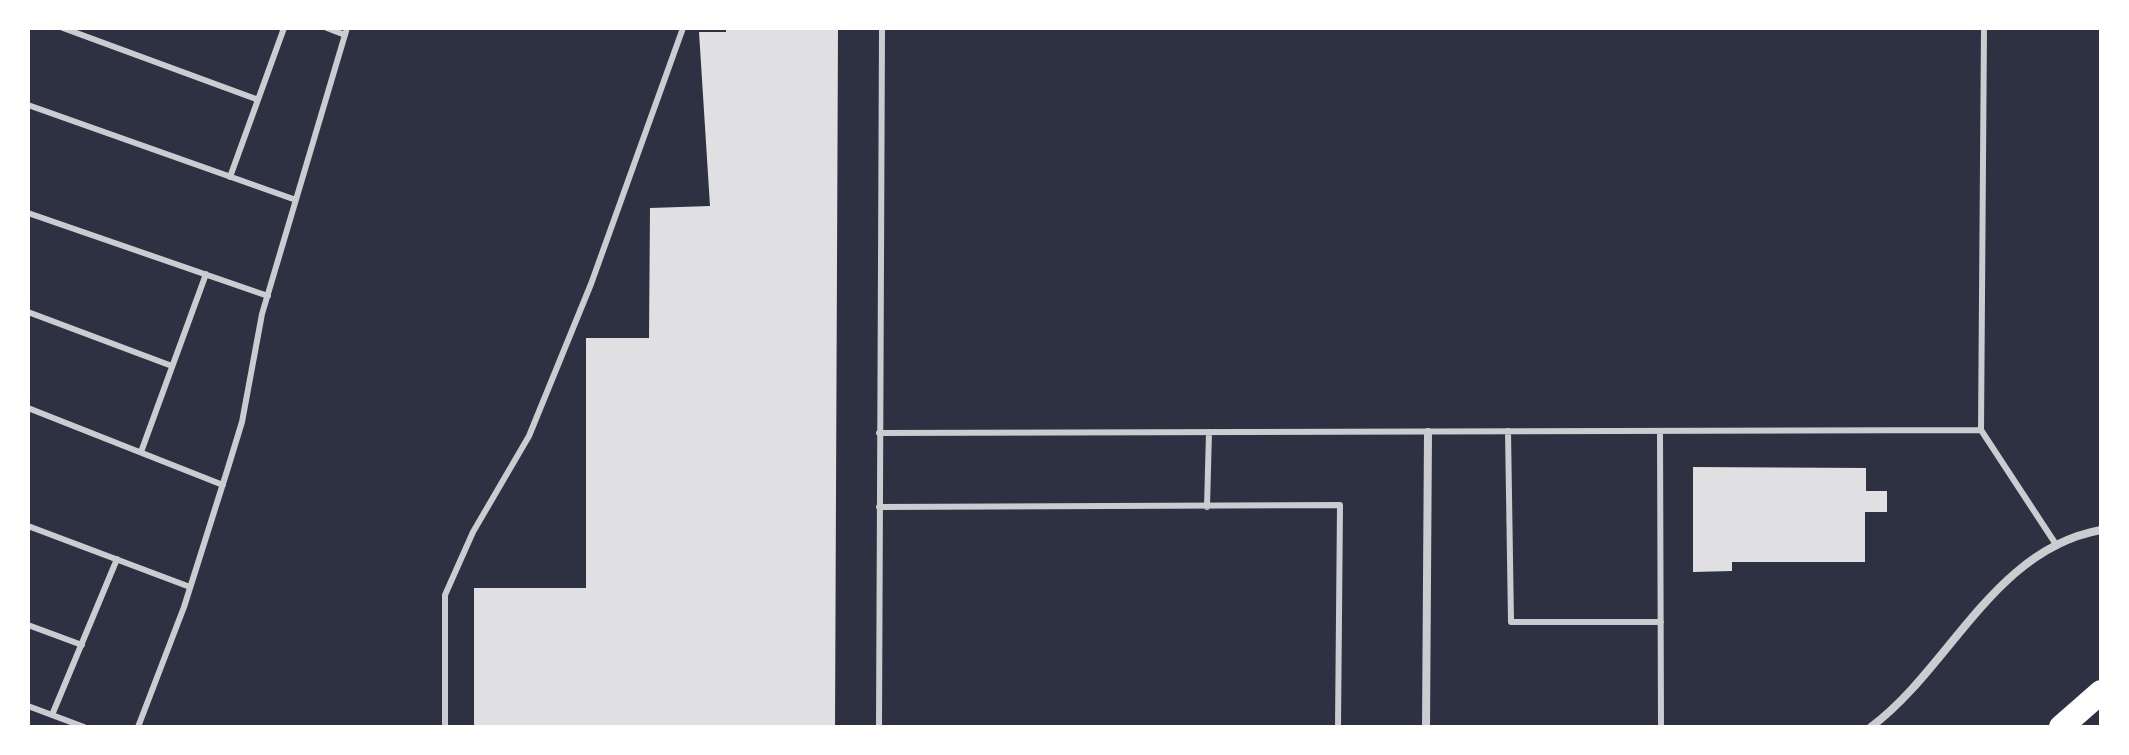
<!DOCTYPE html>
<html>
<head>
<meta charset="utf-8">
<style>
	body { margin:0 }
	#map { position:relative; width:2129px; height:755px; overflow:hidden; background:#2d3142; font-family:Lato,sans-serif }
	canvas { display:block }
	.frame { position:absolute; inset:0; border:30px solid #fff; pointer-events:none }
</style>
</head>
<body>
<div id="map">
<canvas width="2129" height="755"></canvas>
<div class="frame"></div>
</div>
<script>
const ctx = document.querySelector('canvas').getContext('2d');
ctx.lineJoin = 'round';
function fillPath(path, color) { ctx.fillStyle = color; ctx.fill(path, 'evenodd'); }
function strokePath(path, color, width, dash) { ctx.strokeStyle = color; ctx.lineWidth = width; ctx.lineCap = dash ? 'butt' : 'round'; ctx.setLineDash(dash || []); ctx.stroke(path); }
fillPath(new Path2D(`
	M726,28H838L835,727H474V588H586V338H649L650,208L710,206L699,32H726Z
	M1693,467L1866,468V491H1887V512H1865V562H1732V571L1693,572Z`), '#e0e0e3');
strokePath(new Path2D(`
	M63,28L256,99
	M327,28L345,35
	M1984,28L1981,430L2057,546
	M28,105L296,200
	M230,177L284,28
	M28,213L268,296
	M28,312L172,366
	M28,408L223,485
	M1508,431L1511,622H1661
	M1660,431L1661,727
	M879,433L1981,430
	M141,452L206,274
	M879,507L1340,505L1338,727
	M1207,507L1209,432
	M28,526L190,587
	M28,625L82,645
	M28,706L84,727
	M52,715L117,559
	M138,727L184,607L227,471L242,422L262,314L347,28
	M445,727V595L473,532L529,436L591,284L683,28
	M879,727L882,28`), '#caccd0', 6);
strokePath(new Path2D(`
	M1426,727L1428,432
	M1871,727C1950,668 1994,549 2101,530`), '#caccd0', 8);
strokePath(new Path2D(`
	M2061,727L2101,692`), '#fff', 24);
</script>
</body>
</html>
